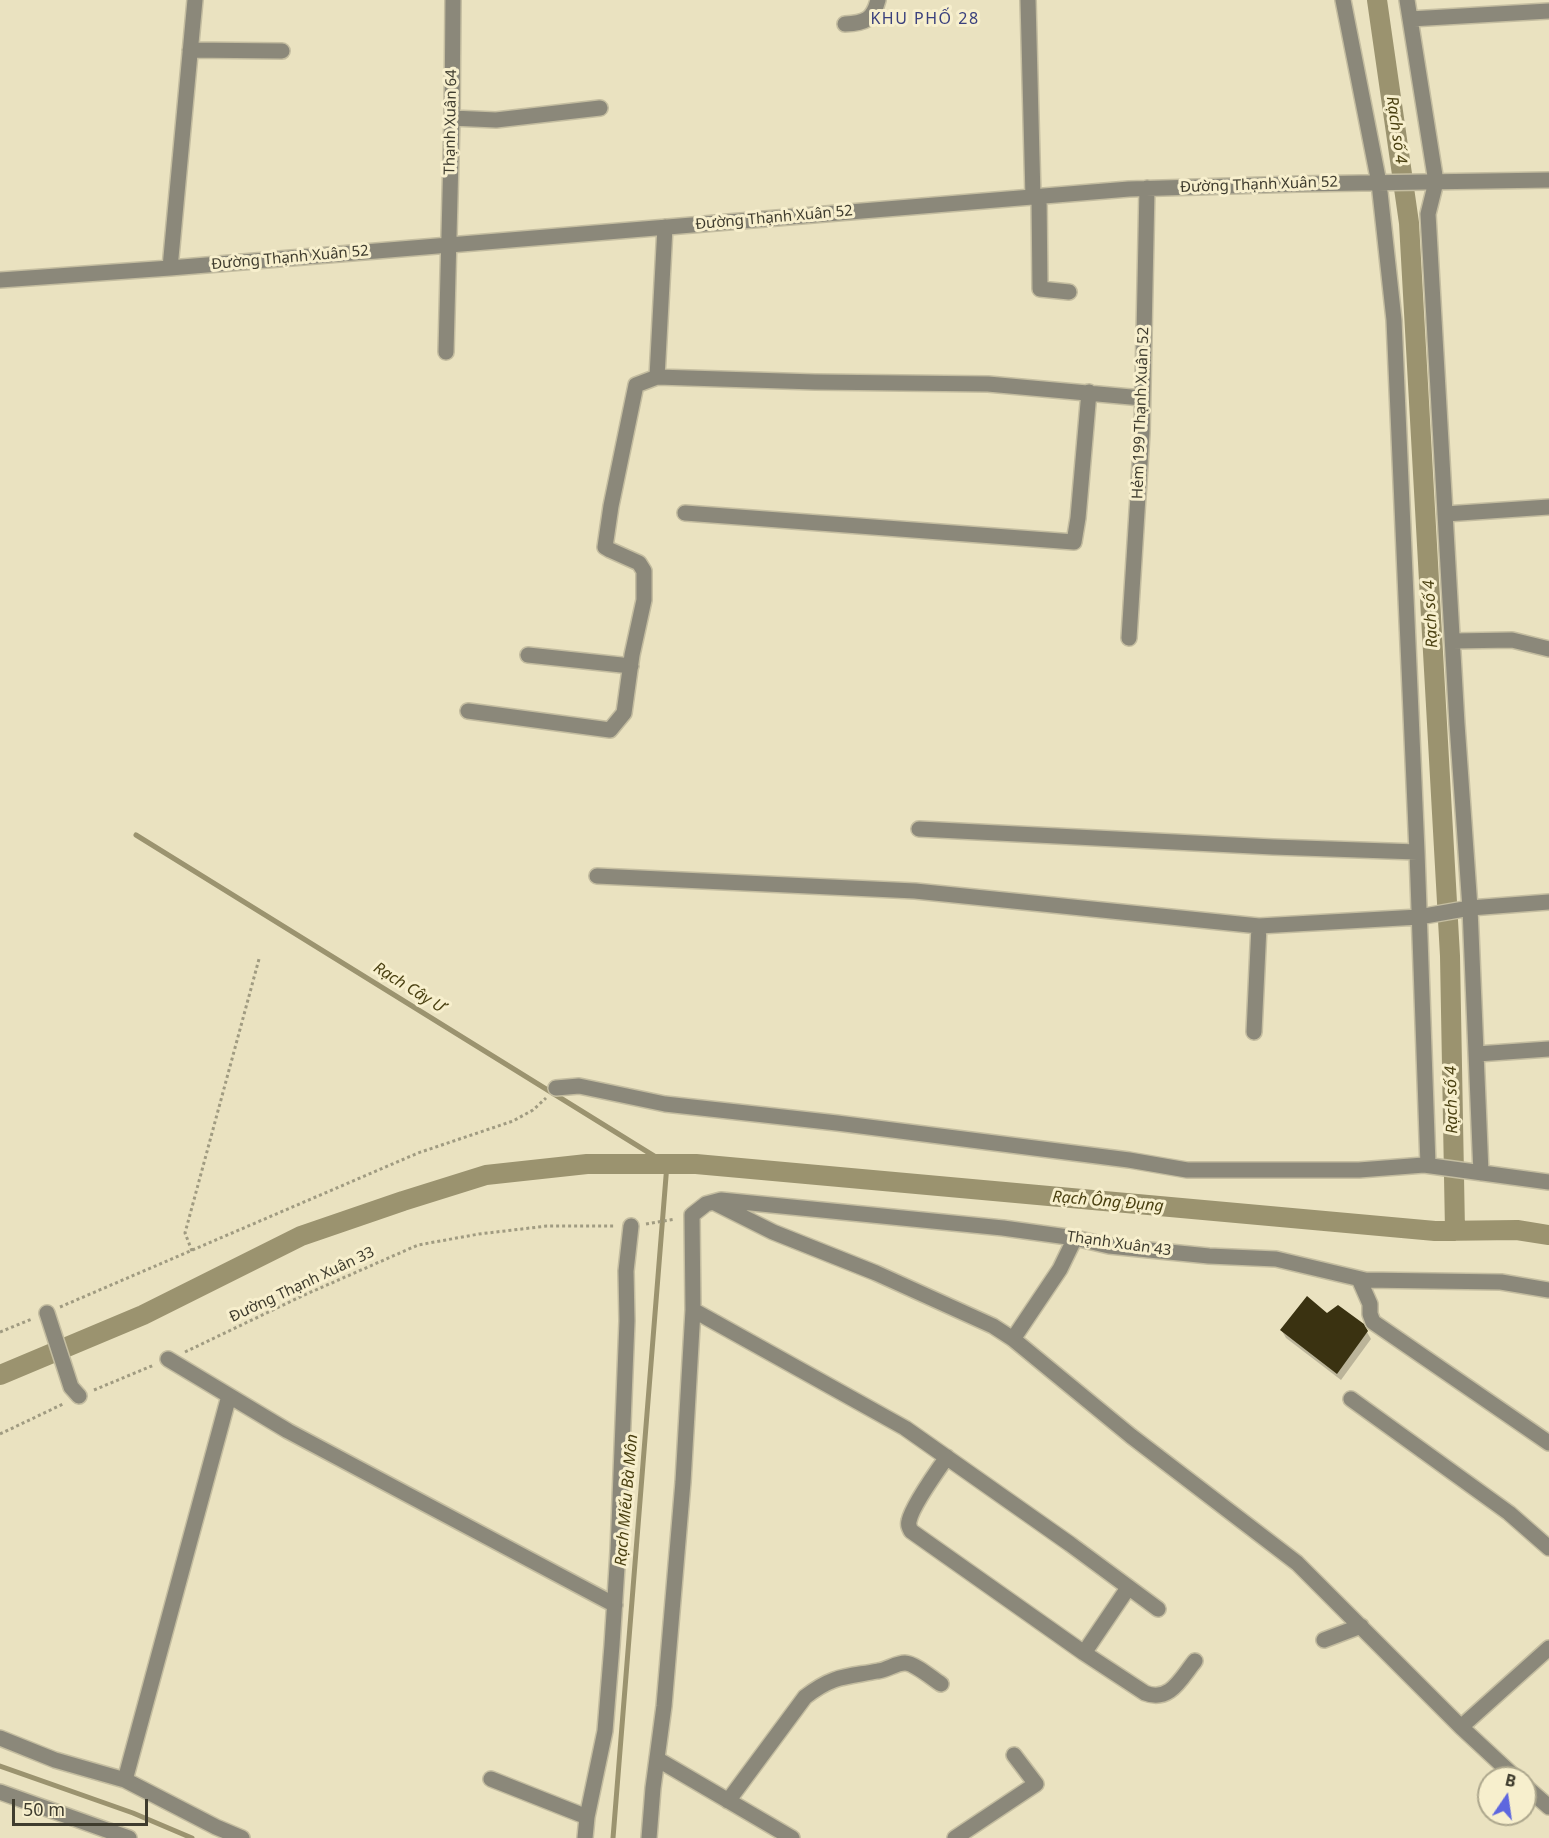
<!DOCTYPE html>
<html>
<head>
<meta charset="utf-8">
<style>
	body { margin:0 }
	#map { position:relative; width:1549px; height:1838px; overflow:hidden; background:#eae2c0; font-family:"Noto Sans",sans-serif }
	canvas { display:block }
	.north { position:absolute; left:1477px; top:1766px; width:60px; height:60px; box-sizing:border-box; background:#f7efcd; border:2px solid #ada78d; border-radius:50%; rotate:13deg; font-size:16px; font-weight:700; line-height:24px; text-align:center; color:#3f3c2e }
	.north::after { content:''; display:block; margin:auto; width:21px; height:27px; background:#5e67df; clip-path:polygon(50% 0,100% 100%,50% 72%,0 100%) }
	.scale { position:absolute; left:12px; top:1799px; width:136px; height:27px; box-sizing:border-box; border:3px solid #3f3c2e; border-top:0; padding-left:8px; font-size:18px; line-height:21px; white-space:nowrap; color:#3f3c2e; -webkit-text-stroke:4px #f7efcd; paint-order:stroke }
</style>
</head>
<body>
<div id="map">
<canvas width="1549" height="1838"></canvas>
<div class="north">B</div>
<div class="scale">50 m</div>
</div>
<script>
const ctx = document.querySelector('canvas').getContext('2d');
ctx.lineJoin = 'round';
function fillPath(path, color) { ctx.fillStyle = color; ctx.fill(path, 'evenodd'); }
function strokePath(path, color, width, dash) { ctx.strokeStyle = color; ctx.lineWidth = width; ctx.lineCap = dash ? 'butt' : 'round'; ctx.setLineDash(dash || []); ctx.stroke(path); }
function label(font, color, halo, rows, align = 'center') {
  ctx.font = font + ' "Noto Sans",sans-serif'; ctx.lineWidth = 6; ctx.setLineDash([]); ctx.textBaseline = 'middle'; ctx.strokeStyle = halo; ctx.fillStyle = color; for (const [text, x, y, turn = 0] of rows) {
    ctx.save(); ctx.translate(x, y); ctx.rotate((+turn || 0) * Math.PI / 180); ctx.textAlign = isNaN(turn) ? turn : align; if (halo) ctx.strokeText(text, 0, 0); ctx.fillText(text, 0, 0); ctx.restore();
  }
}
fillPath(new Path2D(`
	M1326,1315L1367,1332L1371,1339L1341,1380L1286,1338L1282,1331Z`), '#0003');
strokePath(new Path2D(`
	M136,835L667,1164L613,1838
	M0,1766L133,1813L192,1838`), '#9b936f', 5);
strokePath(new Path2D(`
	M1377,0L1409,223L1450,956L1455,1231
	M0,1375L143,1315L301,1236L403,1201L486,1175L587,1164H696L1435,1231L1517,1230L1549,1235`), '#9b936f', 20);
fillPath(new Path2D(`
	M1307,1296L1327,1313L1338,1305L1364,1324L1368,1331L1337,1374L1280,1330Z`), '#3a3211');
const minor = new Path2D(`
	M1028,0L1033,197
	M1343,0L1379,183L1394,320L1417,852L1428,1165
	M1407,0L1436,182L1428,214L1457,724L1470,908L1481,1173
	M1410,19L1549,11
	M845,24C865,23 873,20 878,0
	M190,50L282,51
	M452,118L496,120L600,108
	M1039,196L1040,289L1069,292
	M665,227L657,377L815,382L988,384L1142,398
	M170,268L195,0
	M0,280L170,268L1129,189L1299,184L1549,180
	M446,352L452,118L453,0
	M685,513L1074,542L1078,518L1089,392
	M1445,514L1549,507
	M1129,638L1142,433L1147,188
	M1453,641L1512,640L1549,649
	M528,655L631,666
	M468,711L610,730L624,713L632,655L644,600V571L639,563L610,550L605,547L611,506L636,385L657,377
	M919,829L1273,847L1417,852
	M597,876L915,891L1259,926
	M1254,1032L1259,926L1419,917L1470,908L1549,902
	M1477,1054L1549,1049
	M556,1088L579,1086L665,1104L837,1123L1129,1160L1187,1170H1359L1424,1165L1549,1182
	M715,1203L773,1232L876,1273L993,1326L1013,1339L1060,1269L1075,1238
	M1359,1279L1370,1304V1314L1373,1322L1549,1443
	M693,1310L905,1428L1070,1544L1158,1609
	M47,1313L71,1387L79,1396
	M1013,1339L1131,1436L1297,1563L1461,1727L1516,1778
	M168,1359L288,1431L615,1605
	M1351,1399L1509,1513L1549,1548
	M947,1457C937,1471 912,1506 909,1521C908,1525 909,1527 911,1531L1084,1653L1145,1693C1170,1703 1181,1678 1195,1661
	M1324,1640L1361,1626
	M1084,1653L1128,1588
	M1461,1727L1549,1648
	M0,1738L55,1760L125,1780L216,1827L242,1838
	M657,1759L792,1838
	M491,1779L587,1817
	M125,1780L229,1396
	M1525,1786L1549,1807
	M0,1792L129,1838
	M728,1801L805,1697C833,1675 846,1677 878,1671C887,1670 896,1663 905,1663C914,1663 933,1679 941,1684
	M585,1838L587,1817L605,1731L612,1645L618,1551L627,1321L626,1271L631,1226
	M649,1838L653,1788L664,1706L683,1482L693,1310L692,1215L706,1204L721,1200L1003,1228L1075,1238L1109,1246L1209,1256L1276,1259L1365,1280L1501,1282L1549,1290
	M955,1838L1036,1784L1014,1755`);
strokePath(minor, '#c4bda0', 18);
strokePath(new Path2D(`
	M646,1224L675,1219
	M192,1251L185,1233L259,959
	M60,1307L418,1153L513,1121L533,1110L546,1098
	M0,1332L32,1319
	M185,1352L302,1296L418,1245L479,1234L547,1226H616
	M94,1390L154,1365
	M0,1434L63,1404`), '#a09b81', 3, [3, 3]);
strokePath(minor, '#8b887a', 15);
label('15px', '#3f3c2e', '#f7efcd', [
	["Thạnh Xuân 64",451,122,-89],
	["Đường Thạnh Xuân 52",1259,185,-2],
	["Đường Thạnh Xuân 52",774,218,-5],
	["Đường Thạnh Xuân 52",290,258,-5],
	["Hẻm 199 Thạnh Xuân 52",1141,413,-88],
	["Thạnh Xuân 43",1119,1244,8],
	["Đường Thạnh Xuân 33",302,1285,-25]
]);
ctx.letterSpacing = '1.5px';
label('16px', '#3b417d', '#f7efcd', [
	["KHU PHỐ 28",925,19]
]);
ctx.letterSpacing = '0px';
label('italic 16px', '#4a4011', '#f7efcd', [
	["Rạch số 4",1396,130,82],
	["Rạch số 4",1431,614,-93],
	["Rạch Cây Ư",409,988,32],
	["Rạch số 4",1452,1100,-91],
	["Rạch Ông Đụng",1108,1202,5],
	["Rạch Miếu Bà Môn",627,1500,-85]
]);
</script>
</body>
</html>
